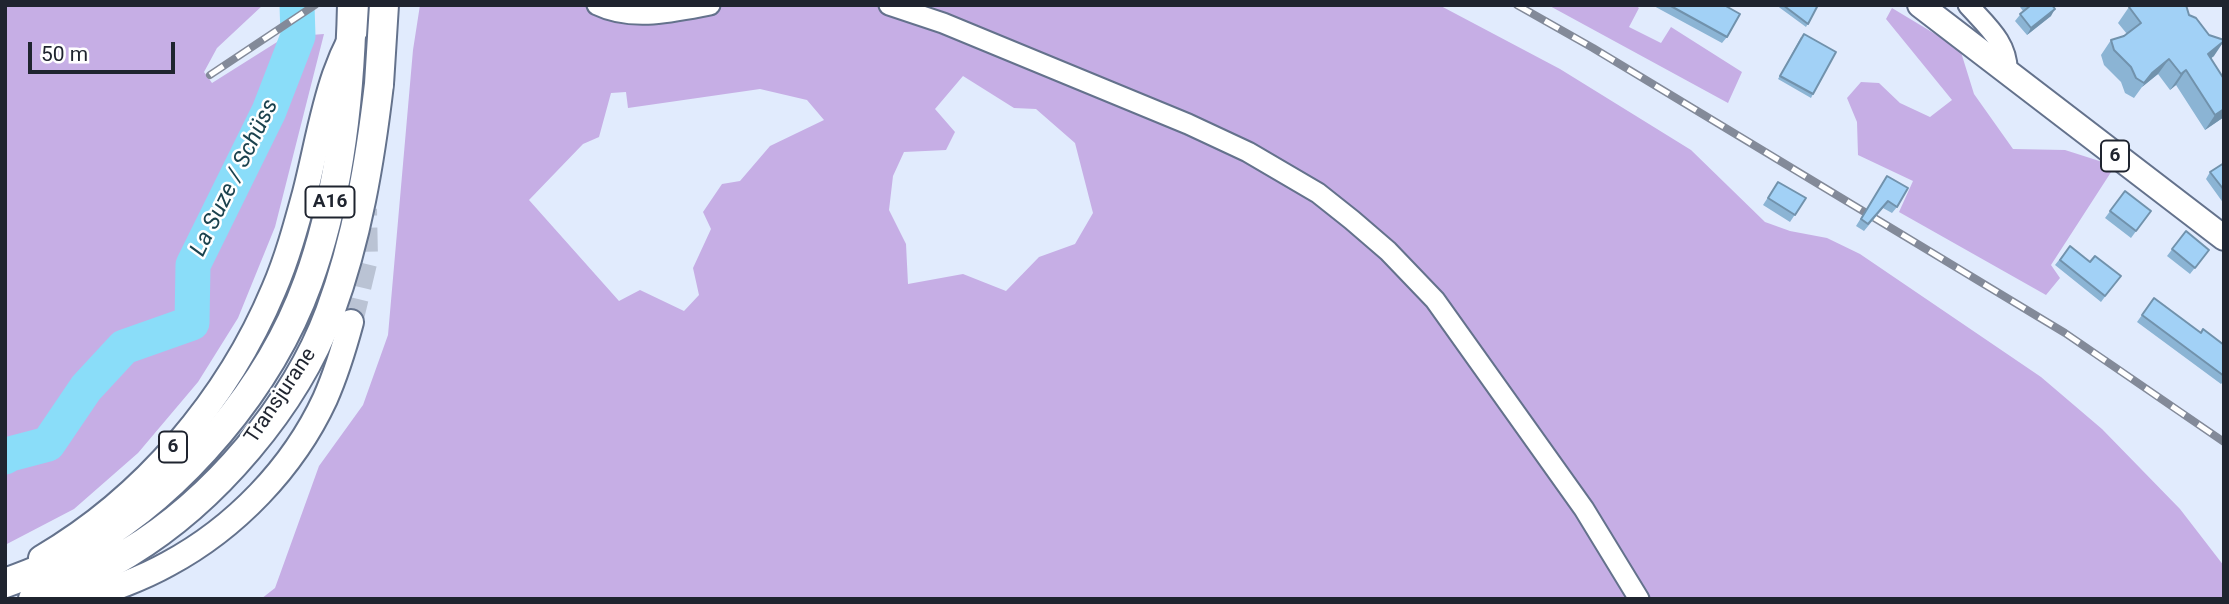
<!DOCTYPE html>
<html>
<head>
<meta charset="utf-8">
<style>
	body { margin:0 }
	#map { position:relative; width:2229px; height:604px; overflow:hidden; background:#e1ebfd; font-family:Roboto,sans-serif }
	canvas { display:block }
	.frame { position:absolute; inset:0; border:7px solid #1f242f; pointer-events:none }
	.scale { position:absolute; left:28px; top:42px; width:147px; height:32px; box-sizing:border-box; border:4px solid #1f242f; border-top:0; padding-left:9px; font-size:21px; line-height:24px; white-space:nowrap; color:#1f242f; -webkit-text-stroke:5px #fff; paint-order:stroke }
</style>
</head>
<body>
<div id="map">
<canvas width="2229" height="604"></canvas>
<div class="frame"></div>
<div class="scale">50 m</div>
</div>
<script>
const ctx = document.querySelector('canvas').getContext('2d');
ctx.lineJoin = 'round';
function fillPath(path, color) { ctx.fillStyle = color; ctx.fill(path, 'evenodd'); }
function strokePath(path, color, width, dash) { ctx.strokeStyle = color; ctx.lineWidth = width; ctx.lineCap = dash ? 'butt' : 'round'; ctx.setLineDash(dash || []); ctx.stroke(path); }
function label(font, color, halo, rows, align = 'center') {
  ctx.font = font + ' Roboto,sans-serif'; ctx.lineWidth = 5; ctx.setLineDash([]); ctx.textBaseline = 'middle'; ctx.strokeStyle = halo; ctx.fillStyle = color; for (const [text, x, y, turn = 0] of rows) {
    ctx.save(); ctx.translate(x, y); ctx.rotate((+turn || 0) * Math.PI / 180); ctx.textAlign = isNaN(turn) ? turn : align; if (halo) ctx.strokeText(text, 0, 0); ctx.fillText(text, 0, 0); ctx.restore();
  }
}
fillPath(new Path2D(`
	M5,5H263L217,48L204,72L212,83L285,37L324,34L275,227L238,318L198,382L138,453L74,509L5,545Z
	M420,5H1439L1560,69L1691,150L1765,222L1790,231L1827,238L1860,254L2041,377L2102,429L2180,509L2224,566V599H261L275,588L319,466L363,405L388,335L413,50ZM963,76L1014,108L1036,109L1075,143L1093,213L1075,244L1039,257L1006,291L963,274L908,284L906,244L889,210L893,176L904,152L946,150L955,132L935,109ZM760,89L807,100L824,120L770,146L740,181L722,184L703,212L711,229L693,268L699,295L684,311L640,290L619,301L529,200L583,144L599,137L611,93L626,92L628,108Z
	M1548,5H1635L1639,8L1629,27L1661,43L1671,27L1742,72L1728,103Z
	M1892,8L1960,49L1974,94L2013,149L2065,150L2115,166L2051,265L2060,278L2046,295L1899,212L1913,181L1858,155L1857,122L1847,98L1861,82L1879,83L1900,103L1930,117L1952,100L1886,19Z`), '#c6aee5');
strokePath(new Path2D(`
	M5,457L10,454L48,444L86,388L124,347L192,323L193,265L269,111L298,36L297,5`), '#8addf9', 35);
strokePath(new Path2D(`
	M351,322L366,259L365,209`), '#bac3d4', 24, [24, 12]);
const minor = new Path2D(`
	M597,5C632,22 673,12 710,5
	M889,5L943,23L1188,124L1248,152L1318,193L1352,220L1388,251L1435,300L1584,509L1639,599
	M1968,5C1987,26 2009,44 2007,73`);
const major = new Path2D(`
	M1920,5L2224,238
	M41,558C144,498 228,399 274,289C287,259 296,226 305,193C322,127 328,61 372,5
	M83,599C112,589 141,579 168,564C235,528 293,468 325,399C336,374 344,348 351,322`);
const highway = new Path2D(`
	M5,583C33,573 61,562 87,546C183,490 270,387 308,282C339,197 350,96 352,5
	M33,599C65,585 99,571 128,553C214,501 295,406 330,312C357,239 370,161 379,84`);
strokePath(minor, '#64728c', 23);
strokePath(major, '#64728c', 28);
strokePath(highway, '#64728c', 32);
strokePath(minor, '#fff', 19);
strokePath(major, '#fff', 24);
strokePath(highway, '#fff', 28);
const rail = new Path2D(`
	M1517,5L1593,48L2065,333L2224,442
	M210,75L315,5`);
strokePath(rail, '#838a99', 8);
strokePath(rail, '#fff', 5, [16]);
const highwayBridge = new Path2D(`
	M379,84L384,5`);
strokePath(highwayBridge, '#64728c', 32, []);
strokePath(highwayBridge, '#fff', 28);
fillPath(new Path2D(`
	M1652,5H1724L1727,37L1722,43Z
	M1776,5H1818L1806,27Z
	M2021,5H2052L2051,16L2027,35L2015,21L2023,11L2020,7Z
	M2129,7L2189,15L2214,56L2211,58L2224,117L2205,130L2176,85L2170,90L2158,74L2142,87L2134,98L2125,93L2121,82L2104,65L2101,55L2111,40L2124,36L2127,34L2118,23Z
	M1801,37L1813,94L1811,98L1778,79Z
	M2224,163V204L2206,179L2210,172Z
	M1887,176L1897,207L1892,213L1883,208L1864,231L1856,226Z
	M1778,182L1806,198L1790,222L1763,205Z
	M2125,191L2151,211L2131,238L2105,218Z
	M2186,231L2209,250L2190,274L2167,256Z
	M2070,246L2116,282L2101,302L2055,265Z
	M2154,298L2201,333L2224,345V381L2221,384L2137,322Z`), '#8bb4d4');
fillPath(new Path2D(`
	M2055,9L2051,16L2027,35L2031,28Z
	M2224,41L2214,56L2197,69L2208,54Z
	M2169,59L2158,74L2142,87L2152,73Z
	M2186,70L2176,85L2170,90L2181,74Z
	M2224,109V117L2205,130L2215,115Z`), '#7192ac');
const building = new Path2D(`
	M1669,5H1724L1740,14L1727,37Z
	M1783,5H1818L1808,24Z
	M2029,5H2052L2055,9L2031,28L2020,14L2030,6Z
	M2132,5H2186L2189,15L2196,18L2209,35L2224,40V41L2208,54L2224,79V109L2215,115L2186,70L2181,74L2169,59L2152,73L2144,83L2136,78L2131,67L2114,50L2111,40L2124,36L2141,23L2129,7Z
	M1804,34L1836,52L1813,94L1780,76Z
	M2224,163V190L2210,172Z
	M1887,176L1908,188L1897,207L1888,201L1868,224L1861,219Z
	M1778,182L1806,198L1795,215L1768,198Z
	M2125,191L2151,211L2136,231L2110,211Z
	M2186,231L2209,250L2195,268L2172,249Z
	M2070,246L2090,262L2095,256L2121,276L2105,296L2060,260Z
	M2154,298L2201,333L2203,329L2224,345V376L2142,315Z`);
fillPath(building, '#a2d1f6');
strokePath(building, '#7192ac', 2);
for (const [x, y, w] of [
	[2115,156,28],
	[330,202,49],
	[173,447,28]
]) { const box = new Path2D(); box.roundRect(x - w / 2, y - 15.5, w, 31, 5); ctx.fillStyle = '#fff'; ctx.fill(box); strokePath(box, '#1f242f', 2); }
label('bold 19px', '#1f242f', null, [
	["6",2115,156],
	["A16",330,202],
	["6",173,447]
]);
label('21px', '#1f242f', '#fff', [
	["Transjurane",281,396,-56]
]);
label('italic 23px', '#1b424e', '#fff', [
	["La Suze / Schüss",235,178,-64]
]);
</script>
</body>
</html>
